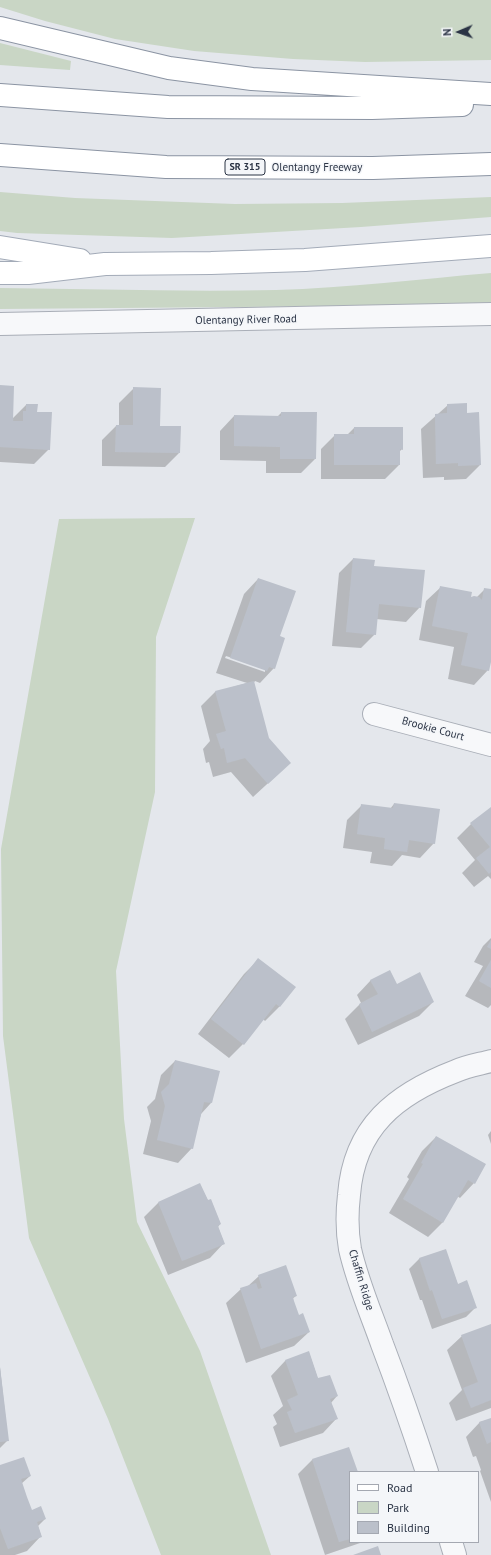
<!DOCTYPE html>
<html>
<head>
<meta charset="utf-8">
<style>
	body { margin:0 }
	#map { position:relative; width:491px; height:1555px; overflow:hidden; background:#e4e7ec; font-family:"PT Sans",sans-serif }
	canvas { display:block }
	.legend { position:absolute; left:349px; top:1471px; width:130px; height:72px; box-sizing:border-box; background:#f4f6f9; border:1px solid #a4a8b1; margin:0; padding:5px 7px; list-style:none; font-size:12px; color:#2b3445 }
	.legend li { display:flex; align-items:center; gap:8px; height:20px }
	.legend b { width:20px; border:1px solid #a4a8b1 }
	.north { position:absolute; left:439px; top:12px; width:40px; height:40px; -webkit-text-stroke:3px #f4f6f9; paint-order:stroke; rotate:268deg; font-size:11px; font-weight:700; line-height:16px; text-align:center; color:#2b3445 }
	.north::after { content:''; display:block; margin:auto; width:14px; height:18px; background:#2b3445; clip-path:polygon(50% 0,100% 100%,50% 72%,0 100%) }
</style>
</head>
<body>
<div id="map">
<canvas width="491" height="1555"></canvas>
<ul class="legend">
<li><b style="height:5px;background:#fff"></b>Road</li>
<li><b style="height:11px;background:#c9d6c5"></b>Park</li>
<li><b style="height:11px;background:#bbc0ca"></b>Building</li>
</ul>
<div class="north">N</div>
</div>
<script>
const ctx = document.querySelector('canvas').getContext('2d');
ctx.lineJoin = 'round';
function fillPath(path, color) { ctx.fillStyle = color; ctx.fill(path, 'evenodd'); }
function strokePath(path, color, width, dash) { ctx.strokeStyle = color; ctx.lineWidth = width; ctx.lineCap = dash ? 'butt' : 'round'; ctx.setLineDash(dash || []); ctx.stroke(path); }
function label(font, color, halo, rows, align = 'center') {
  ctx.font = font + ' "PT Sans",sans-serif'; ctx.lineWidth = 3; ctx.setLineDash([]); ctx.textBaseline = 'middle'; ctx.strokeStyle = halo; ctx.fillStyle = color; for (const [text, x, y, turn = 0] of rows) {
    ctx.save(); ctx.translate(x, y); ctx.rotate((+turn || 0) * Math.PI / 180); ctx.textAlign = isNaN(turn) ? turn : align; if (halo) ctx.strokeText(text, 0, 0); ctx.fillText(text, 0, 0); ctx.restore();
  }
}
fillPath(new Path2D(`
	M0,0H491V60L365,62L293,59L194,51L115,39L45,21L0,7Z
	M0,43L71,61L70,70L0,65Z
	M0,192L75,198L235,204L342,203L491,197V217L361,227L172,238L17,233L0,231Z
	M491,273V303L355,306L0,309V288C92,289 184,292 276,290C348,288 420,279 491,273Z
	M195,518L156,637L155,792L116,971L124,1119L137,1222L200,1351L271,1555H161L108,1419L29,1238L3,1036L1,849L59,519Z`), '#c9d6c5');
fillPath(new Path2D(`
	M0,386L12,419L26,405L36,413L49,449L34,464L0,462Z
	M134,388L159,427L179,453L165,467L102,466V440L116,426H119V403Z
	M448,405L466,414L480,465L466,479L444,480V477L423,478L421,429Z
	M281,413L315,459L301,473H266V461L220,460V431L234,416L277,417Z
	M354,428L402,449L399,452V465L385,479H321V449L335,435H347Z
	M353,559L373,566L420,607L406,622L376,619L375,634L361,648L332,646L339,573Z
	M258,579L278,637L274,668L260,683L255,681L253,684L268,738L290,763L253,797L231,772L213,777L209,762L206,763L203,749L210,741L201,706L215,692L247,683L216,673L244,594ZM226,656L265,669V672L225,658Z
	M441,587L470,600L477,597L485,589L491,590V657L488,670L474,685L448,679L454,647L419,640L426,601Z
	M394,804L434,843L420,858L402,855L392,866L370,863L372,852L343,848L347,820L362,805L390,809Z
	M491,808V879L488,876L474,887L462,873L475,860L457,838L471,824Z
	M491,938V1005L488,1008L465,996L483,966L474,962L483,946Z
	M258,960L294,988L279,1007L265,1021L263,1019L243,1044L229,1058L198,1034L244,974Z
	M371,980L396,985L433,1002L419,1016L358,1045L345,1019L361,1003L357,995Z
	M175,1061L218,1071L211,1103L201,1114L192,1148L178,1163L143,1154L151,1121L147,1107L155,1099L161,1075Z
	M491,1131V1144L488,1135Z
	M436,1137L474,1183L460,1198L457,1196L442,1223L428,1237L389,1213L409,1179L407,1177L422,1151Z
	M200,1185L220,1224L218,1227L224,1243L210,1258L168,1275L144,1217L158,1203Z
	M445,1250L458,1285L476,1307L466,1317L432,1329L422,1300H420L409,1269L419,1259Z
	M259,1276L296,1296L292,1299L298,1316L309,1332L294,1346L246,1363L226,1303L241,1289L248,1286Z
	M491,1325V1408L456,1421L449,1403L462,1390L447,1350L462,1336Z
	M309,1353L318,1379L337,1396L331,1403L337,1418L323,1433L280,1447L273,1427L277,1424L273,1415L283,1406L271,1376L285,1361Z
	M0,1367L8,1440L0,1448Z
	M491,1419V1502L480,1471L481,1470L476,1456L473,1457L466,1437L480,1422Z
	M348,1448L356,1472H350V1542H363L325,1555L298,1474L312,1460Z
	M0,1466L30,1476L21,1484L31,1511L45,1519L38,1526L41,1536L27,1551L15,1555H0Z`), '#0003');
fillPath(new Path2D(`
	M0,385L14,386L13,421H23V411H26V404H38L37,412H52L50,450L0,447Z
	M133,387L161,388L160,426H181L180,453L115,452L116,425H133Z
	M467,403V413L479,412L481,465L458,466V463L436,464L435,414L447,413V404Z
	M281,412H317L316,459H280V447L234,446V415L281,416Z
	M354,427H403V450L400,449V465H334V434H354Z
	M353,558L375,560L374,566L425,570L421,608L379,604L376,635L346,632Z
	M258,578L296,591L280,636L285,638L275,669L269,667L267,671L230,658Z
	M440,586L472,592L471,597L474,596L479,597L482,600L484,588L491,589V662L489,671L461,665L468,633L432,626Z
	M254,681L269,738L291,763L268,784L245,758L227,763L224,748L221,749L216,734L226,731L215,691Z
	M394,803L440,809L435,844L409,840L407,852L384,849L385,838L357,834L361,804L393,808Z
	M491,807V872L489,874L476,858L490,847L470,823Z
	M491,940V949L487,947Z
	M258,958L296,987L280,1007L276,1004L244,1045L211,1019Z
	M491,960V988L479,981Z
	M390,970L397,984L420,972L434,1002L372,1032L359,1004L378,994L370,980Z
	M175,1060L220,1071L212,1103L204,1102L193,1149L157,1140L165,1106L161,1092L169,1084Z
	M436,1136L486,1164L475,1184L468,1180L443,1223L403,1199L423,1164L421,1163Z
	M200,1183L208,1200L211,1199L221,1224L218,1226L225,1244L182,1261L158,1202Z
	M446,1249L458,1284L467,1280L477,1308L442,1319L432,1290L430,1291L419,1258Z
	M286,1265L297,1296L293,1297L294,1301L299,1315L303,1313L310,1332L261,1349L240,1288L256,1283L258,1289L262,1288L258,1275Z
	M491,1324V1400L471,1408L463,1388L478,1382L461,1335Z
	M309,1351L318,1378L330,1375L338,1396L330,1399L338,1419L295,1433L287,1412L292,1410L287,1400L298,1395L285,1360Z
	M0,1367L9,1441L0,1442Z
	M491,1418V1442L487,1444L479,1422Z
	M349,1447L358,1472H350V1539L339,1542L312,1459Z
	M24,1457L31,1476L21,1479L27,1497L32,1510L41,1506L46,1519L37,1522L42,1537L8,1549L0,1528V1465Z
	M378,1546L381,1555H353Z`), '#bbc0ca');
const minor = new Path2D(`
	M0,324L491,314
	M374,714L491,745
	M427,1472C413,1429 398,1386 382,1344C371,1313 357,1281 350,1249C347,1232 347,1212 349,1195C354,1127 396,1094 456,1071C467,1066 480,1064 491,1061
	M451,1542L455,1555`);
const major = new Path2D(`
	M0,247L80,260
	M0,273H28L105,264L211,263L305,260L491,246`);
const highway = new Path2D(`
	M0,28L169,68L252,79L491,94
	M0,95L168,107L372,108L462,105
	M0,155L166,167L373,168L491,164`);
strokePath(minor, '#a9aeb7', 24);
strokePath(major, '#a3abb8', 24);
strokePath(highway, '#8b94a3', 24);
strokePath(minor, '#f7f8fa', 22);
strokePath(major, '#fff', 22);
strokePath(highway, '#fff', 22);
for (const [x, y, w] of [
	[245,167,40]
]) { const box = new Path2D(); box.roundRect(x - w / 2, y - 8, w, 16, 3); ctx.fillStyle = '#f4f6f9'; ctx.fill(box); strokePath(box, '#2b3445', 1); }
label('bold 10px', '#2b3445', null, [
	["SR 315",245,167]
]);
label('11px', '#2b3445', '#f4f6f9', [
	["Olentangy Freeway",317,168],
	["Olentangy River Road",246,320,-1],
	["Brookie Court",433,729,15],
	["Chaffin Ridge",361,1280,73]
]);
</script>
</body>
</html>
